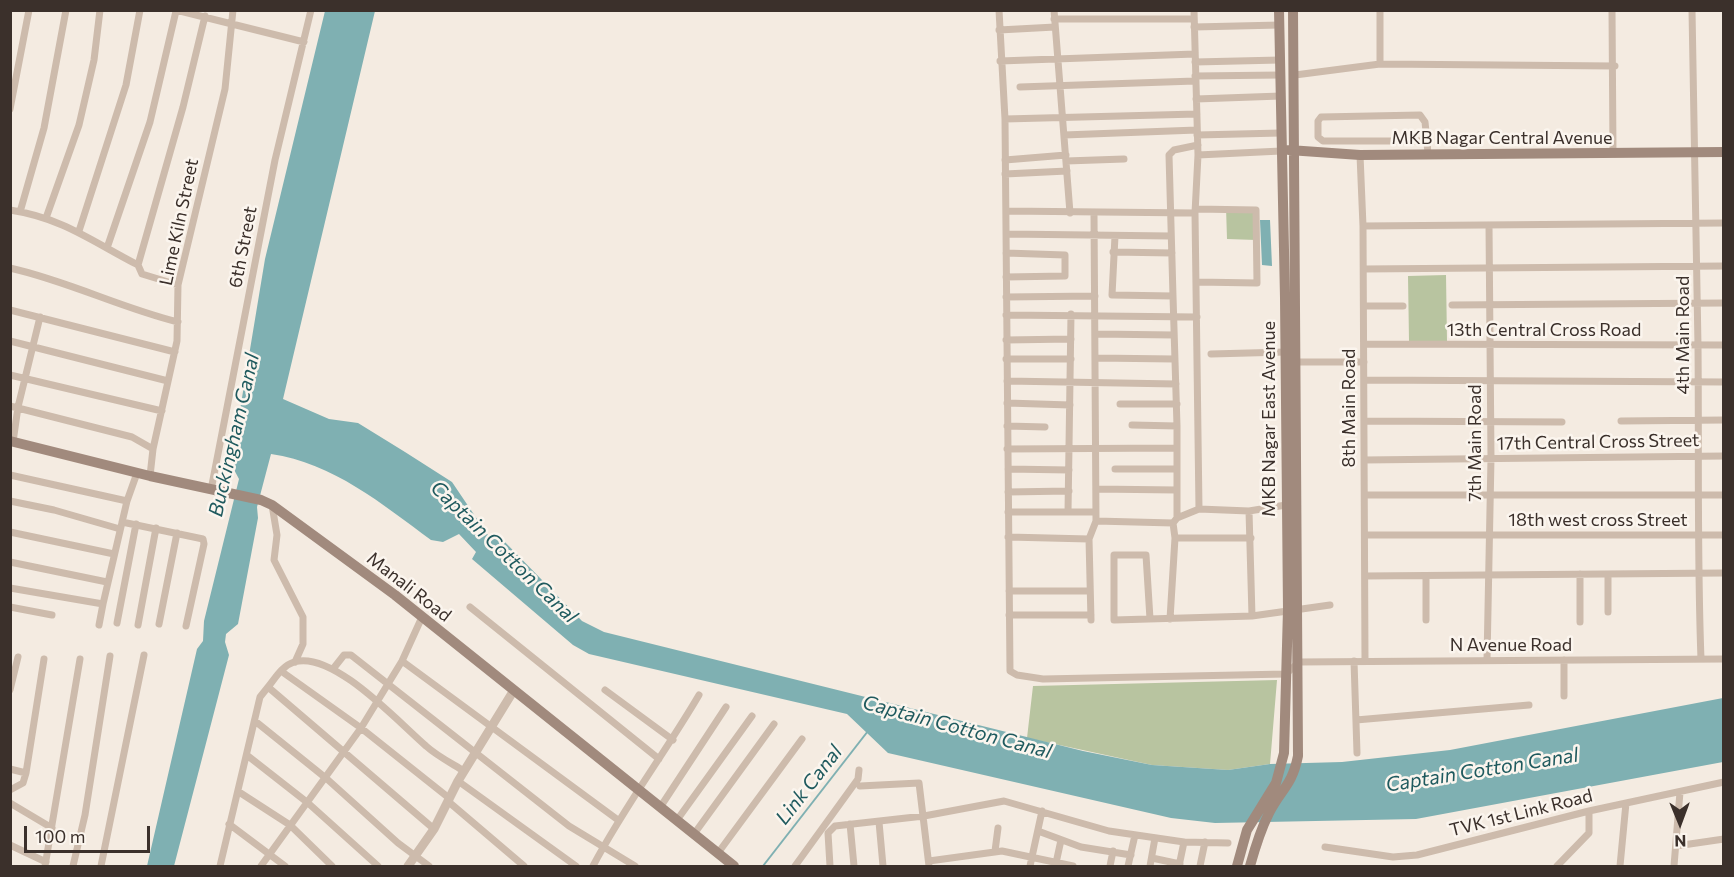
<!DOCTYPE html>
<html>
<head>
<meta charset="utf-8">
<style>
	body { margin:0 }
	#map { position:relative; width:1734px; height:877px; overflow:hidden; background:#f4ebe1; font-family:Commissioner,sans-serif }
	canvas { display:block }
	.frame { position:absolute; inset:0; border:12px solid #3b302b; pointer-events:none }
	.north { position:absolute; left:1650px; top:793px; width:60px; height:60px; -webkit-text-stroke:4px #fbf5ee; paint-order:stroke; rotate:179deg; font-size:16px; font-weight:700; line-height:24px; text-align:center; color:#3b302b }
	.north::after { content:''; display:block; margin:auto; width:21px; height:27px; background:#3b302b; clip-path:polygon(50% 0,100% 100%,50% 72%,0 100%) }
	.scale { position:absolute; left:24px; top:826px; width:126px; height:27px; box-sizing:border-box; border:3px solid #3b302b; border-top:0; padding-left:8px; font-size:18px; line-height:21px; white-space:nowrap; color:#3b302b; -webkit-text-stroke:4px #fbf5ee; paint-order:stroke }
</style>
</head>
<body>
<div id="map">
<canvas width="1734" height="877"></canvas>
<div class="frame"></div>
<div class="north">N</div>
<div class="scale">100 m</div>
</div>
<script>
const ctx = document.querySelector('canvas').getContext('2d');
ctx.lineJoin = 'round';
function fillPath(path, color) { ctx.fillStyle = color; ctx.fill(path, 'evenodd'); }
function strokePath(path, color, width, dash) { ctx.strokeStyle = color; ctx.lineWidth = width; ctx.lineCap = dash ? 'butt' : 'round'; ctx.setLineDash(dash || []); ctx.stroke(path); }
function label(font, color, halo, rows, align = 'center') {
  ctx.font = font + ' Commissioner,sans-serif'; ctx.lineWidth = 5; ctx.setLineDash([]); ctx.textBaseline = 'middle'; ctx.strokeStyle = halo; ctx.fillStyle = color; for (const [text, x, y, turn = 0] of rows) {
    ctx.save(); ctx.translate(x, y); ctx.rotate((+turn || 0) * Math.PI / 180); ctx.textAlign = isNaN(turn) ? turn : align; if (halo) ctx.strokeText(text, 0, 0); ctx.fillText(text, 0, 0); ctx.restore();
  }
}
fillPath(new Path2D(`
	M1226,207H1256V240L1227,239Z
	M1446,275L1447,341H1409L1408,276Z
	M1277,680L1270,764L1228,770L1152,765L1027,738L1033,686Z`), '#b8c4a0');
fillPath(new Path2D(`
	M325,11H375L283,399L329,419L358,423L405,452L452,482L479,522V528L491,537L501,538L582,621L604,632L1083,751L1152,765L1228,770L1270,764L1342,762L1450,750L1723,698V762L1416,819L1215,823L1171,818L888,753L847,714L589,654L573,645L472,559L476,552L459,534L443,542L431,540C382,504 333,463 271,454L257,507L258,518L238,624L226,634L225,642L229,655L174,866H147L197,649L203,641L204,621L239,479L231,464L265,259Z
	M1260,220H1270L1272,266L1262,265Z`), '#7fb0b2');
strokePath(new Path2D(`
	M763,866L868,731`), '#7fb0b2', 2);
strokePath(new Path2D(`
	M176,10L304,42
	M999,10L1005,119L1010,671L1017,675L1043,679L1286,674L1299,662L1724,659
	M1054,10L1070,213
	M1194,10L1198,155L1281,151
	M1612,10L1613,153
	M1692,10C1693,122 1697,234 1698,346C1699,450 1697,554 1701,659
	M1054,19H1194
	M1194,27L1280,25
	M999,30L1055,27
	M1000,61L1195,54
	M1195,62L1280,60
	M1380,64V10
	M1295,75L1380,64L1615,66
	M1195,76L1281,75
	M1020,87L1195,81
	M1196,99L1281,96
	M10,109L29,10
	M1005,119L1197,114
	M1064,135L1197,130
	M1197,135L1281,133
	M1427,141L1425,122L1420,115L1321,117L1318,121V137L1323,141H1427L1428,155
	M1198,155L1195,213L1199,509
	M1360,155L1363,226L1365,661
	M1005,160L1066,155
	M1066,161L1124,159
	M1005,174L1067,171
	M1196,209L1256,210L1257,283L1197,282
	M10,210C63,218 93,242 138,265L142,274L178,285
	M1006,211L1195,213
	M20,212L44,128L66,10
	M46,218L79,125L94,60L100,10
	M1363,226L1724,223
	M79,231L126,85L140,10
	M1006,234L1171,236
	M1115,236L1112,295L1173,296L1169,155L1174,150L1198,145
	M107,248L150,122L176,11
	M1113,252L1172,253
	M1006,253L1065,255V276L1006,277
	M138,265L183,107L205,16
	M10,268C68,281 121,308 178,322
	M1364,269L1724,266
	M1006,297L1095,296
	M1452,305L1724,303
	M1364,306H1403
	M10,310L175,352
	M1006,315L1197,317
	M1096,334L1174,335
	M1006,340L1071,339
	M10,341L168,381
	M1364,344L1724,345
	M1211,354L1286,352
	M1096,358L1174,359
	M1006,359H1071
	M1296,362H1364
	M10,375L162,411
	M1364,380L1724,382
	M1007,381L1176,384
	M1007,403L1070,405
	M1120,404H1177
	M10,406L132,437L153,449
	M1364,421L1562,422
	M1621,421L1724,420
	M1132,425L1177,426
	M1007,426L1045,427
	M13,442L18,407L40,317
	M1007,449L1176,448
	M1364,460L1724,456
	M1008,469L1069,470
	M1115,469H1177
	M10,475L127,501
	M150,476L153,449L177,341L178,285L225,89L233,10
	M1096,489L1176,490
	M211,490L275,160L311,10
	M1008,492L1069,491
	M1365,495H1724
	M10,501L54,510L120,529
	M272,505L277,535L274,560L303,617V644L295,662
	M1249,511L1252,616
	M1008,512H1096
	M1068,512L1071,314
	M1177,518L1199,509L1249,511L1286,505
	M1096,521L1173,523
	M122,522L203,539L204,544L186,626
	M10,532L114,554
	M1365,535H1724
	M1008,537L1089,539
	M1175,538H1251
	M10,562L107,582
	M1580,574V622
	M1365,576L1724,573
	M1426,576V620
	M10,588L103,604L127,501L137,473
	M1009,591H1090
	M10,607L52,615
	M470,607L659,759
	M1608,612V574
	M1009,615H1091
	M1150,619L1146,555H1114V620L1252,616L1330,605
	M1170,619L1175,538L1173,523L1177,518V426L1173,296
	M1091,620L1089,539L1096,521L1094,213
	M117,623L136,524
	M159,624L177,533
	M99,625L103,604
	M138,625L156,528
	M1487,660L1491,458L1489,225
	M1564,660V696
	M402,661L618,820
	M1354,661L1357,753
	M333,669L344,655H351L569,826L635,866
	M281,671L361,728L449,798L450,803L524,866
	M268,687C276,677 282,666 294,662C333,650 398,722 426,746C437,756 451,763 464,771
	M10,690L18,657
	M605,690L673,740
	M1356,720L1529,705
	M255,721L327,779L398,843L429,866
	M248,756L308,803L378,866
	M10,769L26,773
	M458,781L576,866
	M860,786L919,783L929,866
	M10,790L23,783L26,773L44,659
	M239,792L290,825L332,866
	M10,803L52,828
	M661,806L726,707
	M677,820L752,716
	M879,822L883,866
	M229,824L285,866
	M850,824L854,866
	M1038,831L1081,847L1131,855
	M694,834L774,724
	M10,845L46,862
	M1676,846L1724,839
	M1325,847L1393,857L1417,855L1589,811L1724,782
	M995,851L998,828
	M718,853L802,739
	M1152,858L1180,864
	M929,861L1002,851L1073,866
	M1056,863L1061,840
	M45,866L80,659
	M73,866L85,815L110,656
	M101,866L144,655
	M220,866L260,697L268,687L434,829
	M261,866L361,728L402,661L422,617
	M593,866C624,807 665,753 699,695
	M795,866L858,779L859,770
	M830,866L828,833L835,826L924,816L1004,801L1109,831L1184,842L1228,843
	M1030,866L1042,811
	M1110,866L1113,851
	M1128,866L1135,835
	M1150,866L1155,838
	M1179,866L1184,842
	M1200,866L1205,842
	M1557,866L1589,833V811
	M1620,866L1626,803
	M1674,866L1680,792`), '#cdbbac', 7);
strokePath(new Path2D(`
	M408,866L434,829L458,781L514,690`), '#cdbbac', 9);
strokePath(new Path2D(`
	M1289,150L1360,155L1724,152
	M10,441L150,476L261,500L272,505L395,595L734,866
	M1237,866L1247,830L1276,783L1284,753L1288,610L1285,298L1279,10
	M1250,866C1255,848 1260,831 1269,813C1281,789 1292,786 1298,756L1293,10`), '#a18a7d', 10);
label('18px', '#3b302b', '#fbf5ee', [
	["MKB Nagar Central Avenue",1502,138],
	["Lime Kiln Street",179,222,-78],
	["6th Street",243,247,-79],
	["13th Central Cross Road",1544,330],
	["4th Main Road",1683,335,-90],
	["8th Main Road",1349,408,-90],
	["MKB Nagar East Avenue",1269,419,-90],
	["17th Central Cross Street",1598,442,-1],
	["7th Main Road",1475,443,-90],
	["18th west cross Street",1598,520],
	["Manali Road",409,587,38],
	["N Avenue Road",1511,645],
	["TVK 1st Link Road",1521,813,-14]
]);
label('italic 20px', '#1f5a5e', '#fbf5ee', [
	["Buckingham Canal",234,435,-77],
	["Captain Cotton Canal",504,552,44],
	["Captain Cotton Canal",957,727,15],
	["Captain Cotton Canal",1482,770,-9],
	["Link Canal",809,785,-52]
]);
</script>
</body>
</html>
